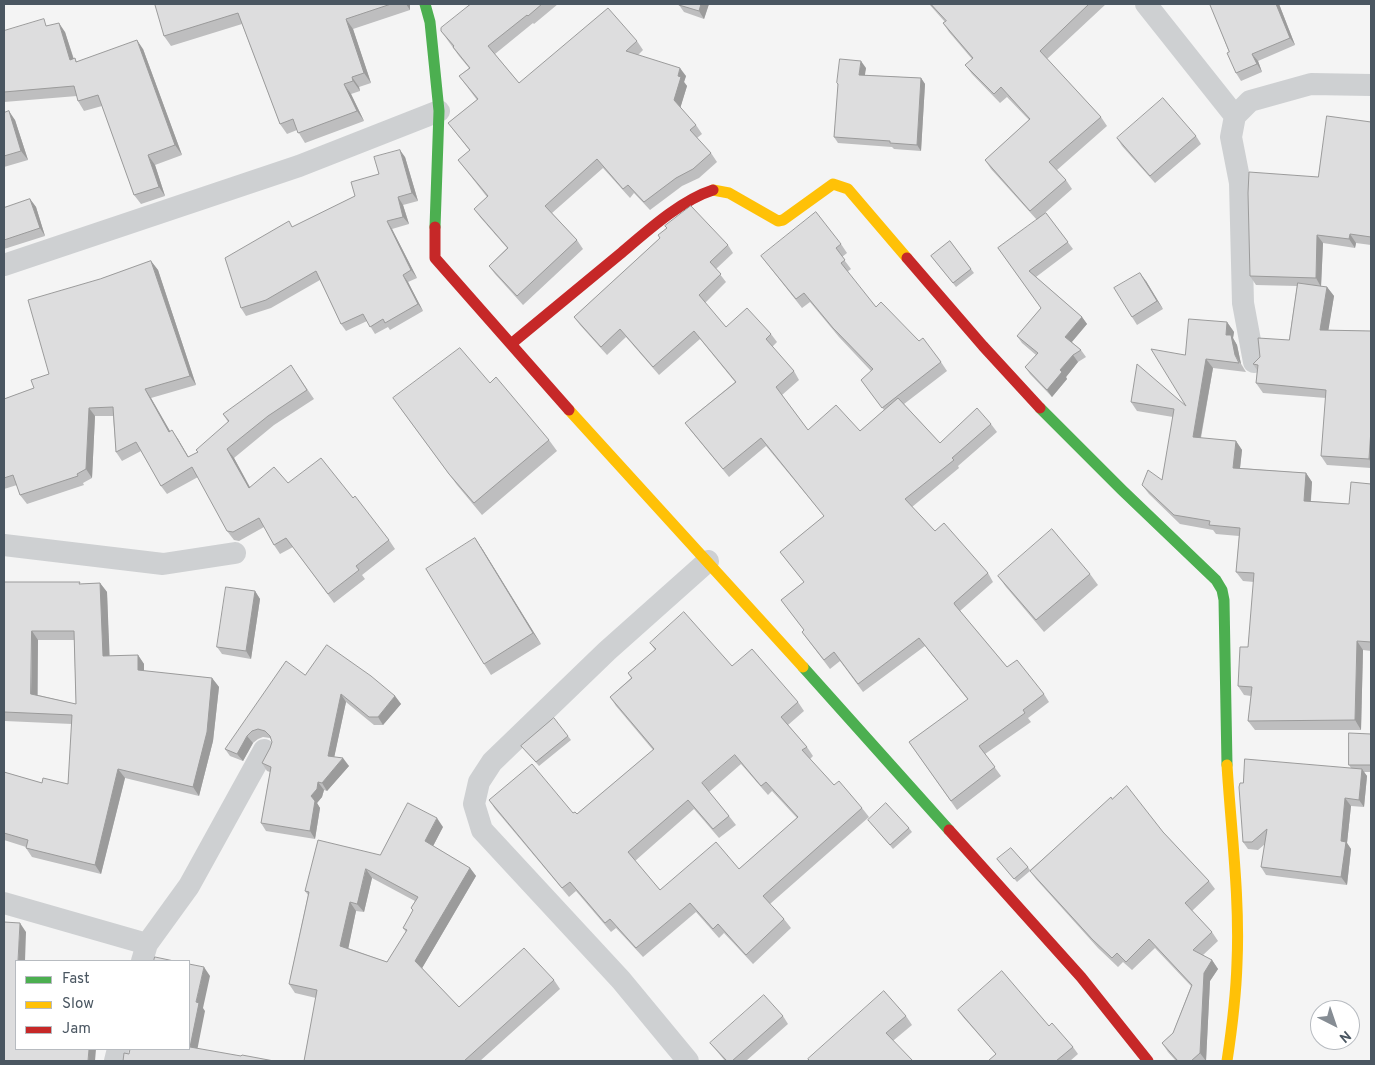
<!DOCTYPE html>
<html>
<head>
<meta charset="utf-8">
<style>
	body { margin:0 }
	#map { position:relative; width:1375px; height:1065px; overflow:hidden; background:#f4f4f4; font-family:Overpass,sans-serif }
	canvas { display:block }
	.frame { position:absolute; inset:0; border:5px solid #4a5661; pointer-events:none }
	.legend { position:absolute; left:15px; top:960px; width:175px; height:90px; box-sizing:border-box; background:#fff; border:1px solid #b7bbc0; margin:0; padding:6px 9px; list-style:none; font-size:15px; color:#4a5661 }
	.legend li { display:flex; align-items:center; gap:10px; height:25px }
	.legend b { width:25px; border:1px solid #b7bbc0 }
	.north { position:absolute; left:1310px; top:1000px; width:50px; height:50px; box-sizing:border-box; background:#fff; border:1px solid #b7bbc0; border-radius:50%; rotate:139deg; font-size:14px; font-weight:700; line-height:20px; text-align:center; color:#4a5661 }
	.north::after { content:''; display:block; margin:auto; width:18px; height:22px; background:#868d94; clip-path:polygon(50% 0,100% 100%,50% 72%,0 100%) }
</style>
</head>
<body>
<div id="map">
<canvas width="1375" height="1065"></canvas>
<div class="frame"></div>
<ul class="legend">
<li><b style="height:6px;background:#4caf50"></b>Fast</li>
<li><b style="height:6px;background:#ffc107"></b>Slow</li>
<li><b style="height:6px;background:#c62828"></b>Jam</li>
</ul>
<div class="north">N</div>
</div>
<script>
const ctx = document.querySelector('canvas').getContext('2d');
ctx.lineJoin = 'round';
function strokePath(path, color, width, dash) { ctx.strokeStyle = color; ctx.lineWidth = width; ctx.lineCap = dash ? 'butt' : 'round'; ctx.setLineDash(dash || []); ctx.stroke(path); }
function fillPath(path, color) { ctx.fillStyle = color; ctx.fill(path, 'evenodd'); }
strokePath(new Path2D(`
	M1146,4L1235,116
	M4,265L299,166L439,111
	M1254,362L1243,303L1240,183L1231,137L1235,116L1250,101L1311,84L1371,85
	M4,545L163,564L235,553
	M4,903L147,944
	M142,961L147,944L189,886L264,750
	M115,1061L118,1049
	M688,1061L621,980L482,830L474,804L479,782L492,762L607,651L708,561`), '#ced0d2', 22);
strokePath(new Path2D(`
	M425,4L430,22L439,111L435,227
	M1040,408L1122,490L1216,580L1222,590L1224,600L1227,765
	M803,667L949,830`), '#4caf50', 11);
strokePath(new Path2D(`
	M713,190L729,193L778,221L783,220L833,184L848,189L907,258
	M569,410L803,667
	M1227,1061C1232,1028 1236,996 1237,963C1240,898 1231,830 1227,765`), '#ffc107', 11);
strokePath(new Path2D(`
	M435,227V258L569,410
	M907,258L983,346L1040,408
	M511,344C547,314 584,284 620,254C646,232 681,200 713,190
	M949,830L1081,977L1148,1061`), '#c62828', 11);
fillPath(new Path2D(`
	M160,4H410V10L353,29L371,83L359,87L360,91L351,94L364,121L305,143L297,130L287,134L280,124L242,24L171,46L164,36Z
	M471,4H558L534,24L533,23L495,54L519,83L637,41L643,50L638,55L686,76L684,82L687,86L680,108L696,125L702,134L697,138L711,153L717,162L699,178L682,186L650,210L634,193L630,198L603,168L552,213L577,240L583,249L523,305L495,274L489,266L507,248L480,217L474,209L487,197L458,160L470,151L448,123L477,100L459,76L469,68L459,56L441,31Z
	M679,4H709L704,19L684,12L679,5Z
	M929,4H1106L1047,59L1101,117L1107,126L1057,170L1066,180L1072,189L1038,219L1046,213L1073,249L1036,277L1082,317L1087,324L1072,342L1081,350L1086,357L1078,362L1066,377L1067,379L1052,397L1030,374L1025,367L1036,355L1022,343L1017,336L1041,308L998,248L1037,220L991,169L985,160L1029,120L1007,97L1000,103L972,74L965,65L972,59L949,32L943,23L945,22Z
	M1210,4H1279L1295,45L1258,61L1262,72L1241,81L1236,73L1229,52Z
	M49,26L65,32L74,59L78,62L143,49L182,155L155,165L165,196L141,204L134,195L102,106L84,111L78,101L77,96L4,102V31Z
	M866,68L864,75L921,78L925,84L921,151L894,149L892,147L838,143L834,137L838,85L837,83Z
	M4,113L15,120L28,160L4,167Z
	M1371,122V245L1356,243L1355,248L1323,243L1321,286L1327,287L1334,296L1328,330L1371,331V468L1327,465L1321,456L1326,398L1263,393L1256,383L1257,370L1253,364L1289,340L1297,286L1256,285L1250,276L1318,177Z
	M1196,136L1201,144L1155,183L1122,146L1117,138Z
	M405,157L418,201L403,205L409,224L392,229L417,278L408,282L423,311L390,330L388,327L375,334L367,321L346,331L341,324L320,280L271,308L246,316L241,308L293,227L355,196L379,174Z
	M30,199L36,207L45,236L4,249V208Z
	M658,235L728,245L733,253L716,269L726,282L705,303L726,327L771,334L777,342L772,347L794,371L799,380L782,395L808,430L860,431L884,410L861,380L871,371L839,337L810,302L802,308L761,256L841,244L847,253L842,257L851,269L847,272L876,307L919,341L941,362L947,371L904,404L940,443L991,424L997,432L958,466L959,468L912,507L935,531L988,573L993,582L960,611L1007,667L1044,694L1049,702L1028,718L1031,722L985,754L1001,776L957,810L909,742L968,700L925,646L863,692L840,661L830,669L802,632L804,630L781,600L804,582L780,552L824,516L766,446L729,477L691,431L685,423L735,382L700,339L659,375L626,337L607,355L580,325L574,317L660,238Z
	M950,241L974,273L956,287L931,256Z
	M151,261L158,270L196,385L151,398L170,431L178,439L188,457L198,452L228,422L223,414L297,374L314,399L274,425L234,458L250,487L288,483L353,498L389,540L395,549L362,575L365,579L334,603L293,547L280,554L274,545L264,527L239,541L234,540L227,531L198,477L167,494L161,486L141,451L122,461L116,452L113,416H95L92,478L83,483L84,485L27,504L20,495L17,485L4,489V399L34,388L49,374L100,279Z
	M1146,281L1163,309L1137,325L1132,317Z
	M1227,322L1234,332L1233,338L1237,345L1241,364L1246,372L1213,368L1201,438L1236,441L1242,450L1240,468L1306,473L1312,482L1311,501L1349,504L1371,484V651L1363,650L1361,730H1255L1248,721L1251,696L1244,695L1238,686L1248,647L1254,582L1243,581L1236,572L1239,536L1216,534L1213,530L1180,524L1149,494L1142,485L1162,480L1173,417L1137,411L1131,402L1186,406L1185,355Z
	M490,383L549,440L557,451L482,515L457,485L401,409Z
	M475,538L483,550L541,644L491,675L484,664Z
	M1090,574L1098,585L1044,632L1006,587L998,576Z
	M4,582L81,584L100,583L107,592L109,656L138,655L144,664V671L212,678L219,687L213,741L199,796L125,778L101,874L32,857L26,848V847L4,840V772L42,783L68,784L72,724L5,721L4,720ZM38,640H74L76,704L38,695Z
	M255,591L260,599L251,659L222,654L217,647Z
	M650,643L732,666L798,702L804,711L788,725L807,747L813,756L810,759L834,785L862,808L869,817L770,904L784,919L791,928L753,964L724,933L719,938L696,912L643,957L616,928L611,932L576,891L569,897L495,809L489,800L577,814L653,750L616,706L610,697L631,678L628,673L655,650ZM741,764L768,795L772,791L797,818L739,869L660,890L635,861L694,809L719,838L736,825L729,816L709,792Z
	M305,675L395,696L401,704L383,725H374L346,702L334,757L349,766L327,791L324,790L322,797L317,803L320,808L315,839L266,831L261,823L270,772L267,771L262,763L270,748L272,742L271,739L270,738L263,737L258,739L253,743L243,761L230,756L225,749Z
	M1371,734V772H1364L1367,776L1364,807L1351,806L1347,843L1351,849L1347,885L1266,875L1261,867L1265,844L1258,850L1248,849L1243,842V783L1351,768L1349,765Z
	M568,736L571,740L539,766L521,746Z
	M1112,799L1163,832L1209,881L1215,889L1192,911L1212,932L1218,941L1203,955L1212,960L1218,969L1210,981L1206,1061H1176L1168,1052L1162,1043L1173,1033L1191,986L1155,948L1132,970L1123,962L1118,967L1098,948L1036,879L1030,871L1017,882L997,859L1028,867L1030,870Z
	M868,820L909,828L912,832L893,849Z
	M443,827L433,846L470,868L476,876L422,968L459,1007L554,980L560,989L480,1061H304L316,998L295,993L289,984L308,895L305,891L380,855ZM372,878L415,901L411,908L413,911L403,928L406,932L387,962L348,948L356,911L364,912Z
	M958,1010L1049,1026L1073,1047L1078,1054L1070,1061H988L996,1054L963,1017Z
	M783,1016L788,1024L746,1061H725L716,1050L710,1043Z
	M906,1016L912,1025L894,1040L810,1061Z`), '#bebebf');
fillPath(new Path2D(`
	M406,4H410V10Z
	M701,4H709L704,19L699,11Z
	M1276,4H1279L1295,45L1290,38Z
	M346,19L353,29L371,83L364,73Z
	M59,23L65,32L77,70L70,60Z
	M137,40L143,49L182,155L175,145Z
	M1252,54L1258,61L1262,72L1257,64Z
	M861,61L866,68L864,81L859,75Z
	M680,68L686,76L684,82L687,86L680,109L674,100L678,76Z
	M352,77L359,87L360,91L353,81Z
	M921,78L925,84L921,151L917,145Z
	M344,84L351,94L364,121L357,111Z
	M9,111L15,120L28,160L21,151Z
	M400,150L405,157L418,201L412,193Z
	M148,155L155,165L165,196L159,187Z
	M398,197L403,205L409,224L403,217Z
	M30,199L36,207L45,236L40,228Z
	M387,221L392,229L417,278L411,270Z
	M1350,234L1356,243L1355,248L1349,239Z
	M1317,235L1323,243L1321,287L1316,278Z
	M151,261L158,270L196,385L190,376Z
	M1140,273L1146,281L1163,309L1157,301Z
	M403,275L408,282L423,311L418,304Z
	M1327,287L1334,296L1327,339L1320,330Z
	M1082,317L1087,324L1070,344L1065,337Z
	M1227,322L1234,332L1233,338L1237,345L1241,364L1246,372L1235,355L1226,335Z
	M1073,355L1078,362L1066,377L1067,379L1052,397L1047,390L1060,370Z
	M1206,359L1213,368L1199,446L1193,437Z
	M145,389L151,398L175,440L169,432Z
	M89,408L95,416L92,478L86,469Z
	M1371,429V463L1369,459Z
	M172,430L178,439L194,466L188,457Z
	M1236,441L1242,450L1239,477L1233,468Z
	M227,449L234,458L255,497L249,488Z
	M1306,473L1312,482L1310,510L1304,501Z
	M475,538L483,550L541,644L533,633Z
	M100,583L107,592L110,665L103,656Z
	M255,591L260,599L251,659L246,651Z
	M32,631L38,640L37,703L31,694Z
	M1357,641L1363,650L1361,730L1355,720Z
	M138,655L144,664V679L138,670Z
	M212,678L219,687L213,741L199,796L193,787Z
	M341,694L346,702L333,763L328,756Z
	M395,696L401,704L383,725L378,717Z
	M247,736L253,743L243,761L237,754Z
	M343,758L349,766L327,791L322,783Z
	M118,769L125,778L101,874L95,865Z
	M1362,769L1367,776L1364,807L1359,800Z
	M318,782L324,790L322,797L317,803L320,808L315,839L310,831L311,796Z
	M1345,798L1351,806L1347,843L1351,849L1347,885L1341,877V841Z
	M437,818L443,827L431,850L425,841Z
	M470,868L476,876L421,970L415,961Z
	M366,869L372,878L364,912L357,904Z
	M350,902L356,911L347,955L340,946Z
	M20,923L26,932L25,961H18Z
	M1212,960L1218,969L1210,981L1206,1061L1200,1053L1204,973Z
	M204,967L210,976L203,1008L205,1011L196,1056L190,1047L196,1002Z
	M89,1049H96L95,1061H88Z`), '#9b9b9b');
const building = new Path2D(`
	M160,4H391L346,19L364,73L352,77L353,81L344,84L357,111L298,133L293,119L280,124L238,13L164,36L155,5Z
	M471,4H542L528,16L527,15L488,46L519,83L608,8L637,41L626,51L680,68L678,76L681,77L674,100L696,125L690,130L711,153L693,169L676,178L644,202L628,185L623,189L597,159L545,206L577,240L517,296L489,266L508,248L474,209L488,196L458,160L470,150L448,123L478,99L459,76L470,68L453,47L454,46L441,31V28Z
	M679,4H701L699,11L679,5Z
	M931,4H1089L1040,51L1101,117L1049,162L1066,180L1030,211L985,160L1030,119L1001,87L994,94L965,65L973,58L943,23L946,21Z
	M1210,4H1276L1290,38L1252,54L1257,64L1236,73L1227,53L1229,52Z
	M44,19L46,26L59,23L70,60L75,58L76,62L137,40L175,145L148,155L159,187L134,195L98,95L78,101L74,86L4,92V31Z
	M840,59L861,61L859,75L921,78L917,145L890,143V141L834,137L838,84L837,83Z
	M1163,98L1196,136L1150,176L1117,138Z
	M9,111L21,151L4,156V113Z
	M1327,116L1371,122V237L1350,234L1349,239L1317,235L1316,278L1250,276L1248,193L1249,172L1318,177Z
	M400,150L412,193L398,197L403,217L387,221L411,270L403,275L418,304L385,323L383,319L370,327L363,314L341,324L316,271L266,300L241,308L225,258L289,221L292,227L355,196L351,182L379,174L374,157Z
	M30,199L40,228L4,240V208Z
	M691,206L728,245L710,262L721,274L699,295L726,327L747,308L771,334L766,339L794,371L776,387L808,430L836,405L860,431L898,398L940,443L977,408L991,424L952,458L954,460L905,499L935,531L944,523L988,573L954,603L955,605L1007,667L1017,660L1044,694L1023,710L1025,713L979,746L995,767L951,801L909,742L968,699L919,638L858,684L834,652L824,660L802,632L804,630L781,600L804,582L780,552L824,516L761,438L723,469L685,423L736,382L694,331L653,367L620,329L601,347L574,317L660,238L658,235L667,228L665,226Z
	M816,212L841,244L836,248L845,260L841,263L876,307L881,302L919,341L923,338L941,362L882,408L861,380L873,369L833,328L804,293L796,299L761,256Z
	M1046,213L1068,242L1029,271L1082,317L1065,337L1081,350L1073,355L1060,370L1062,372L1047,390L1025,367L1038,353L1017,336L1041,308L998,248Z
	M950,241L971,269L953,283L931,256Z
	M151,261L190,376L145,389L169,432L172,430L188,457L198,452L196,450L229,421L223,414L291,365L307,390L268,416L227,449L249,488L274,467L288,483L321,458L353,498L355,496L389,540L356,566L359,570L328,594L286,538L274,545L259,518L233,532L227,531L192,467L161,486L136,442L116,452L113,407L89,408L86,469L77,474L78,476L20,495L13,475L4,478V399L34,388L31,380L49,374L28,300L100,279Z
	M1140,273L1157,301L1132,317L1114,288Z
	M1298,283L1327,287L1320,330L1371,331V429L1369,459L1321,456L1326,390L1256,383L1258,365L1253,364L1260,357L1258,338L1289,340Z
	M1189,319L1227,322L1226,335H1231L1235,355L1239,363L1206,359L1193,437L1236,441L1233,468L1306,473L1304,501L1349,504L1351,482L1371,484V642L1357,641L1355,720L1248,721L1252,687L1238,686L1240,647H1248L1254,573L1236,572L1240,528L1209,525L1210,521L1174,515L1142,485L1148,470L1162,480L1174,409L1131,402L1137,364L1186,406L1151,349L1185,355Z
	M460,348L490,383L496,377L549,440L474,503L449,474L393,398Z
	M1052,529L1090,574L1036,620L998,576Z
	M475,538L533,633L484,664L426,569Z
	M4,582H80L79,584L100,583L103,656L138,655V670L212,678L207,732L193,787L118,769L95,865L26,848L28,840L4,833V772L42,783L43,778L68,784L72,715L4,712ZM32,631H74L76,704L31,694Z
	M226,587L255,591L246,651L217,647Z
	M684,612L732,666L752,649L798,702L781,717L807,747L802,750L834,785L839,781L862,808L763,896L784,919L746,955L718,924L713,929L690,903L636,948L610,919L605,923L570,882L562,888L489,800L532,764L573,813L575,812L577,814L654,749L610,697L632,678L628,673L656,649L650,643ZM735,755L761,786L766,782L798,817L739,869L716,842L660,890L628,852L688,800L713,829L729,816L702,783Z
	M327,645L371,676L395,696L378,717H369L341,694L328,756L343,758L322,783L318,782L317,789L311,796L315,801L310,831L261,823L271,767L262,763L270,748L272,742L270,736L265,731L258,729L252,731L247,736L237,754L225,749L286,661L305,675Z
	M554,718L568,736L536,762L521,746Z
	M1349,733L1371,734V765H1349Z
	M1245,759L1362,769L1359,800L1345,798L1341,841L1346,842L1341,877L1261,867L1267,829L1252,842H1243L1239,787L1240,783H1243Z
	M1127,786L1163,832L1209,881L1185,903L1212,932L1193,950L1212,960L1204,973L1200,1053L1191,1061H1178L1162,1043L1173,1033L1192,985L1149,939L1126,962L1117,953L1112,958L1092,939L1030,871L1111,797L1112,799Z
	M408,803L437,818L425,841L470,868L415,961L459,1007L524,948L554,980L464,1061H304L317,990L289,984L309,892L305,891L318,840L380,855ZM366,869L418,897L411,908L413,910L403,928L407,930L387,962L340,946L350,902L357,904Z
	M886,803L909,828L890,845L868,820Z
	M1011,848L1028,867L1014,879L997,859Z
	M4,922L20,923L18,961H16V1049H89L88,1061H4Z
	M155,957L174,961H154Z
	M189,964L204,967L196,1002L199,1003L190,1047L241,1056L242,1055L274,1061H123L124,1053L129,1054L130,1049H189Z
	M1002,971L1049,1026L1052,1023L1073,1047L1056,1061H988L996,1054L958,1010Z
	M884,991L906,1016L886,1033L913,1061H810L808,1059Z
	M764,995L783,1016L732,1061H727L710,1043Z`);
fillPath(building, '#ddddde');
strokePath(building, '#9b9b9b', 1);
</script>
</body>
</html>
